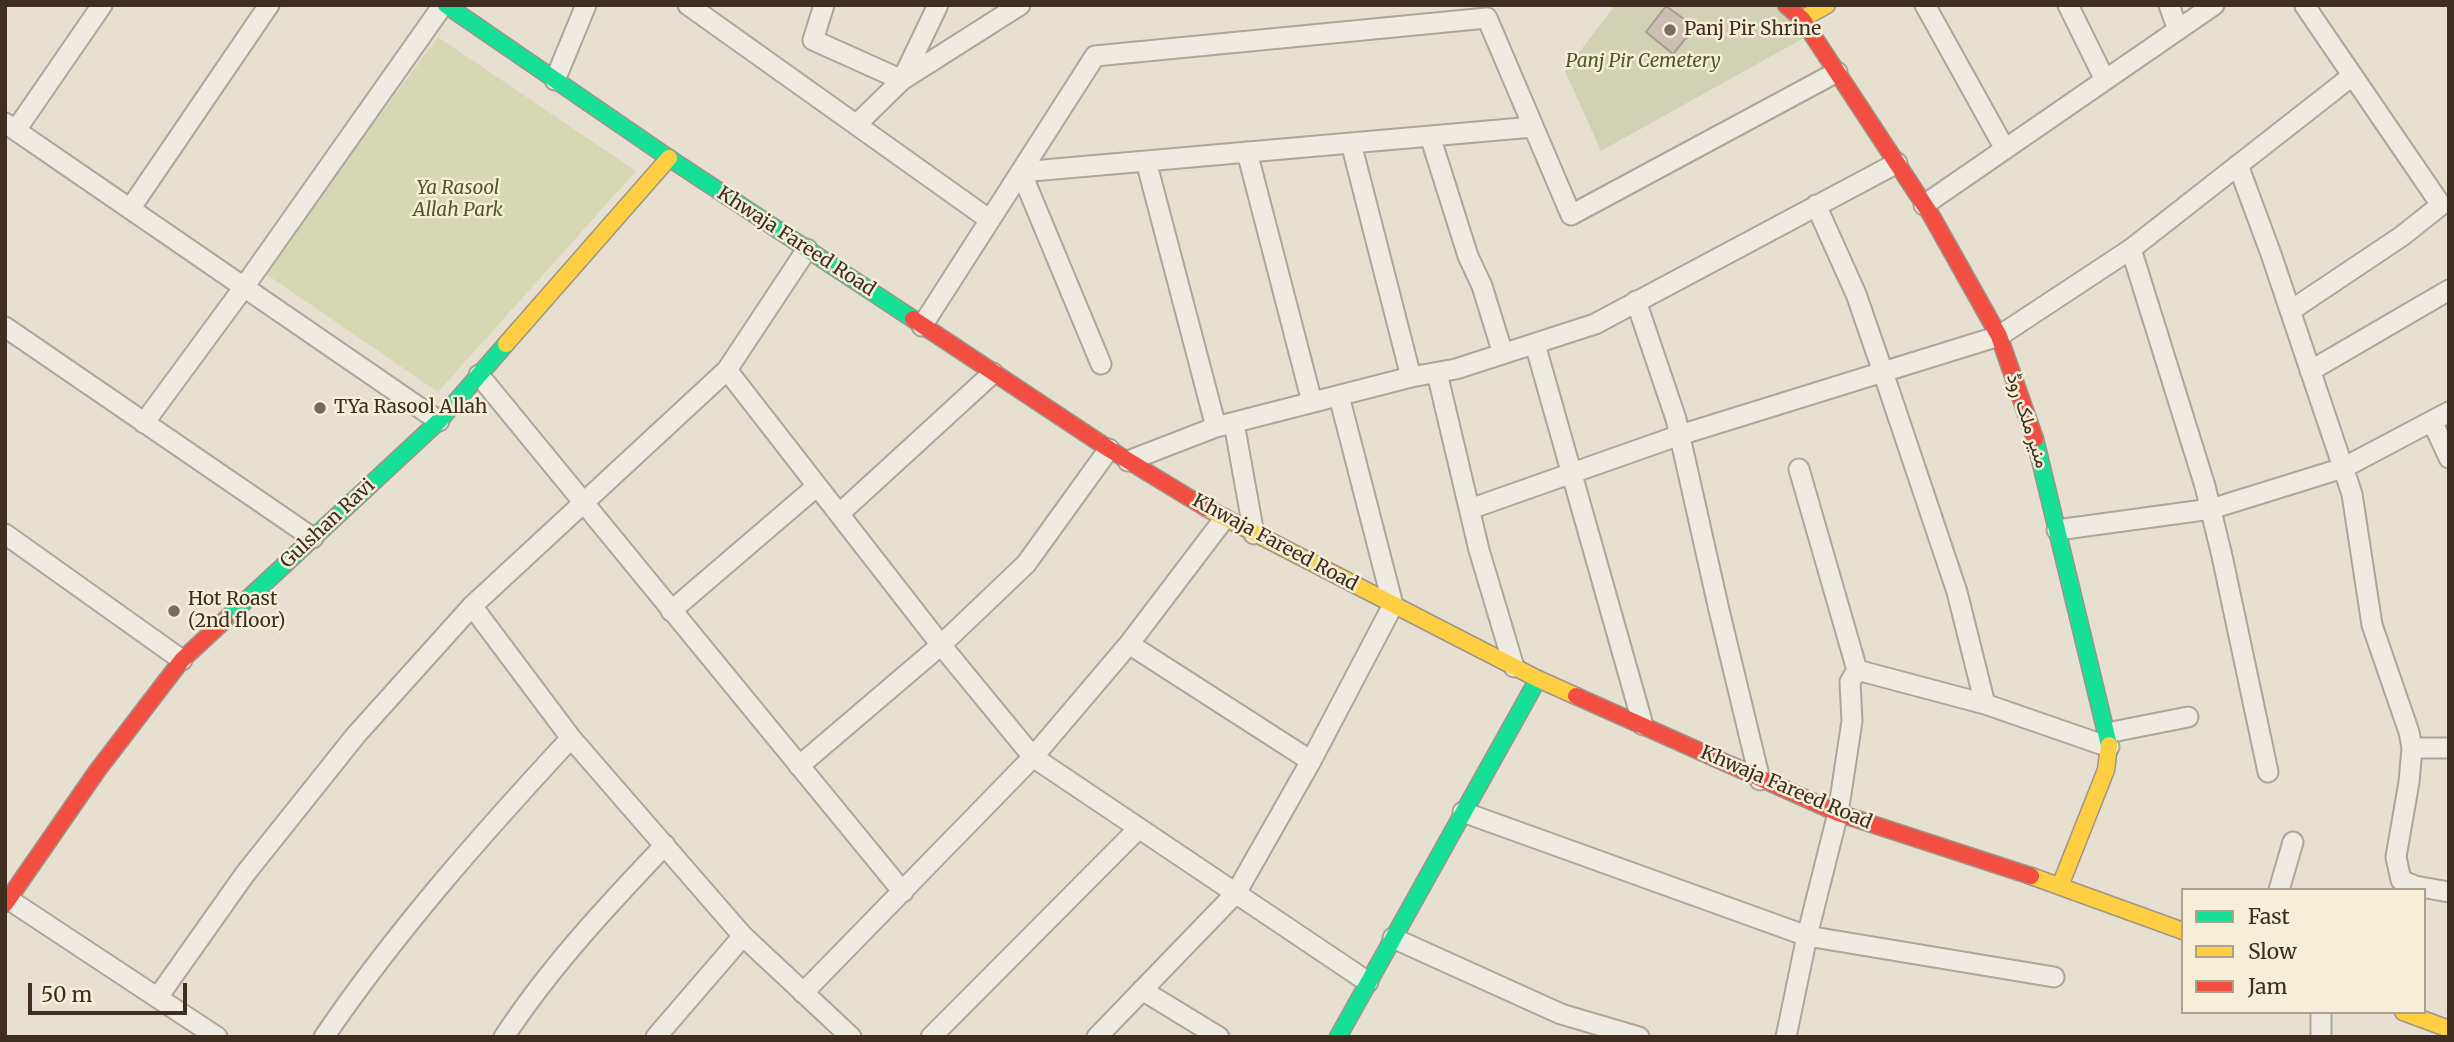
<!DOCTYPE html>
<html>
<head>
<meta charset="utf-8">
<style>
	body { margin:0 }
	#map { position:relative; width:2454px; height:1042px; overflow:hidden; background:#e7e0d1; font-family:Merriweather,serif }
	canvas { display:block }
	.frame { position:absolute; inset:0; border:7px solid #3d2e20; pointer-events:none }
	.legend { position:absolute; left:2181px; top:888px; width:245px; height:126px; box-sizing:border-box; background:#f7eed8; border:2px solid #ada18e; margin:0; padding:9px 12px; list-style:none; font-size:21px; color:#3d2e20 }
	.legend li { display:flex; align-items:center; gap:14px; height:35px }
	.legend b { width:35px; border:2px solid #ada18e }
	.scale { position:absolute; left:28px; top:983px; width:159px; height:32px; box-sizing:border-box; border:4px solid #3d2e20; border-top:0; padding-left:9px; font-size:21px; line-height:24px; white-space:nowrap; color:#3d2e20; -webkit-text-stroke:5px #f7eed8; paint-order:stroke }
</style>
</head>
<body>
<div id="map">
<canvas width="2454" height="1042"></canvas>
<div class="frame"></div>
<ul class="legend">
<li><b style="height:9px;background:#16e098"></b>Fast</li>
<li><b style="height:9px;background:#ffcf43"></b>Slow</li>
<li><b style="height:9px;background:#f24e42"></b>Jam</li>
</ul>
<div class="scale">50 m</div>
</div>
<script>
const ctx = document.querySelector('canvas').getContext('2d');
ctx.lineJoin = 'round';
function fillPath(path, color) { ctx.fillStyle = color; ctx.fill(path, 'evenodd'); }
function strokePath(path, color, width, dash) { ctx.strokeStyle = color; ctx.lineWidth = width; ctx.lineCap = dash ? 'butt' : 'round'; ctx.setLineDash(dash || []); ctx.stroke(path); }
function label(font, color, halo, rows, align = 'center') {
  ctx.font = font + ' Merriweather,Vazirmatn,serif'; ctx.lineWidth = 5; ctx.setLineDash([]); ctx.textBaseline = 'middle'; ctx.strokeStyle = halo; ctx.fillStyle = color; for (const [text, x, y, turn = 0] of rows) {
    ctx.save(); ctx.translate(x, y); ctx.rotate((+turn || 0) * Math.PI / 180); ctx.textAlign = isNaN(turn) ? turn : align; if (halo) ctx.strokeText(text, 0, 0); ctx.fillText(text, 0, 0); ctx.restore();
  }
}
fillPath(new Path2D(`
	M438,37L636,171L438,392L263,272Z`), '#d6d7b3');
fillPath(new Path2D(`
	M1615,5H1786L1811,34L1601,151L1565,71Z`), '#d1d1b3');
const building = new Path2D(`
	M1666,6L1695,27L1673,54L1646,32Z`);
fillPath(building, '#cbbfb2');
strokePath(building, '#a89c90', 2);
const street = new Path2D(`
	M688,5L990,220
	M824,5L813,40L902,80L938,5
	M1925,5L2005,149
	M2068,5L2105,80
	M2169,5L2178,30
	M555,80L586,5
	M5,123L439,421
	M857,124L902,80L1020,5
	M16,130L102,5
	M1430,136L1468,256L1482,286L1503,354
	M1351,143L1411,377
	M1247,152L1312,402
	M1146,161L1216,427
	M2238,165L2271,254L2352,494L2372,625L2409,732L2412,748L2409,782L2396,857L2401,880L2415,886L2449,892
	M1816,205L1856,294L1883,372L1957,592L1985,704
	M1924,205L2214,5
	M130,209L269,5
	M2131,249L2205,486L2222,556L2268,772
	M1636,301L1676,419L1719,610L1760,780
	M2290,311L2402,236L2441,205L2305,6
	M922,326L1095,56L1487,18L1571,215L1837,72
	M5,327L313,538
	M1535,344L1643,725
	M1101,364L1021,172L1533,127
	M727,370L941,645L1033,757L1368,982
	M2310,371L2449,290
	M1437,373L1479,550L1514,667
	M479,375L903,892
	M2432,421L2449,458
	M144,423L244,287L443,5
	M1234,423L1254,534
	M1128,461L1216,427L1411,377L1456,369L1595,324L1897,163
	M1470,509L1680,435L1999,336L2131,249L2352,76
	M839,514L993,373
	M2057,530L2211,509L2343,468L2449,412
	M5,534L182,660
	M472,606L571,738L743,936L851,1037
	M671,611L817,486
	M1129,644L1311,761
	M1857,670L1985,704L2109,747
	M2107,733L2188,717
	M2412,748H2449
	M799,766L941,645L1026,564L1109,449
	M1463,812L1807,936L2054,977
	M2279,890L2293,842
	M8,899L217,1037
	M1393,938L1561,1014L1639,1037
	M1142,990L1219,1037
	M803,993L1033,757L1129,644L1224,519
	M158,997L245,874L356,735L472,606L727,370L807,249
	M2321,1012V1037
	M324,1037C397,930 483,833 571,738
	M504,1037C550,967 607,906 665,845
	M656,1037L743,936
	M931,1037L1139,828
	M1097,1037L1236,893L1311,761L1393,605L1339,396
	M1786,1037L1807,936L1838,813L1852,721L1850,682L1857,670L1799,469`);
const fast = new Path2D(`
	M446,5L669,158L913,319
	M2035,439L2109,745
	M225,620L439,421L506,344
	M1338,1037L1538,679`);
const slow = new Path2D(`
	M1802,19L1827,5
	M506,344L669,158
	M1206,508L1538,679L1576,696
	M2031,876L2183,931
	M2060,886L2106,770L2109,745
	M2403,1012L2449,1029`);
const jam = new Path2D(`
	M1786,5L1802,19L1931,215L1999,336L2035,439
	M913,319L1109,449L1206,508
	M1576,696L1838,813L2031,876
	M5,904L97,771L182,660L225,620`);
strokePath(street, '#ada599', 23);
strokePath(fast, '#9c958a', 19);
strokePath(slow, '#9c958a', 19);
strokePath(jam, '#9c958a', 19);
strokePath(street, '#efebe3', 19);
strokePath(fast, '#16e098', 16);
strokePath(slow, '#ffcf43', 16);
strokePath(jam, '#f24e42', 16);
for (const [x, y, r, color] of [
	[1670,30,7,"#786c5e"],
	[320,408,7,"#786c5e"],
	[174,611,7,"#786c5e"]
]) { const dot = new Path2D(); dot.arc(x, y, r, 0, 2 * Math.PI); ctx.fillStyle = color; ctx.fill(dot); strokePath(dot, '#f7eed8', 2.5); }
label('19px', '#3d2e20', '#f7eed8', [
	["Panj Pir Shrine",1684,30],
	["TYa Rasool Allah",334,408],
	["Hot Roast",188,600],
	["(2nd floor)",188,622]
], 'left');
label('italic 19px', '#4d5a26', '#f7eed8', [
	["Panj Pir Cemetery",1643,62],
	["Ya Rasool",458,189],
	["Allah Park",458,211]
]);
label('19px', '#3d2e20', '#f7eed8', [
	["Khwaja Fareed Road",796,242,33],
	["منیر ملک روڈ",2027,421,72],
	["Gulshan Ravi",328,524,-43],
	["Khwaja Fareed Road",1275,543,28],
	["Khwaja Fareed Road",1786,788,23]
]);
</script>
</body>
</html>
